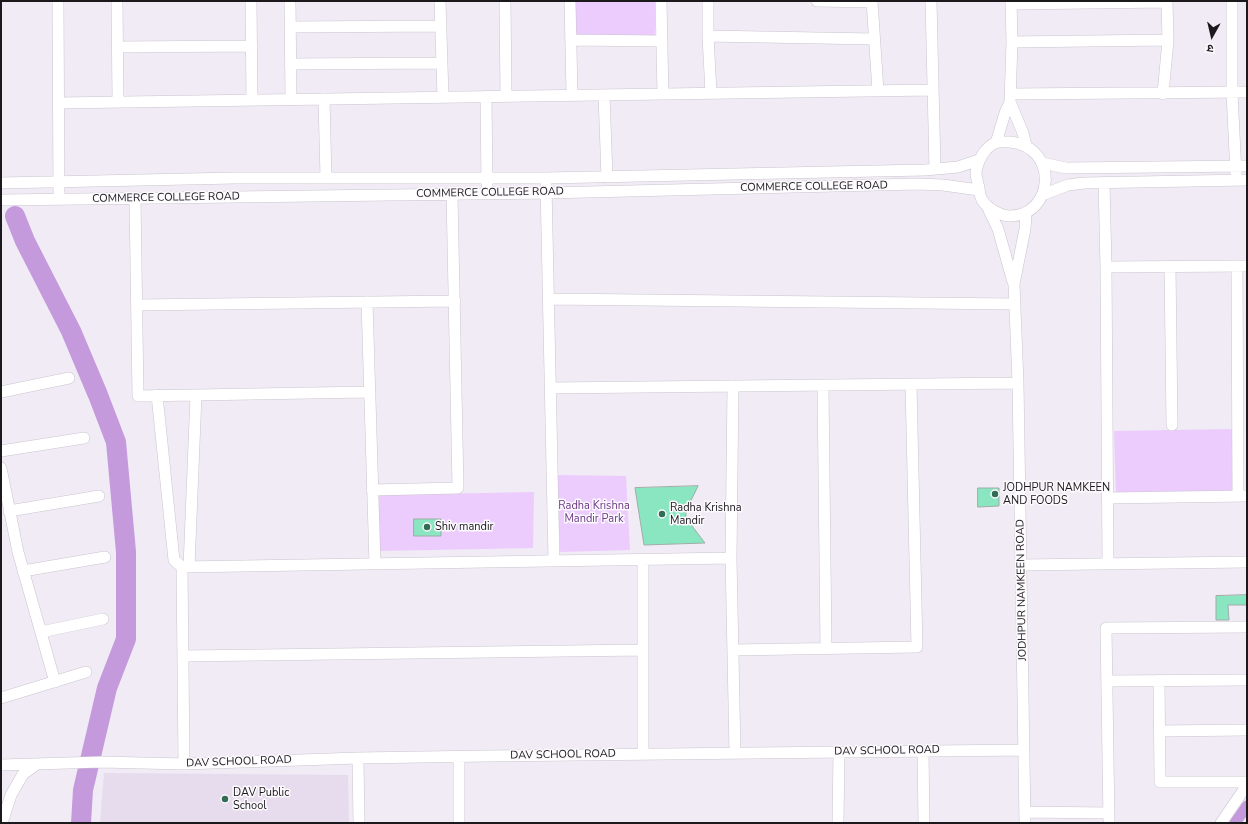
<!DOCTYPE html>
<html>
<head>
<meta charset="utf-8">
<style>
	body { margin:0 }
	#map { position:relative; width:1248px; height:824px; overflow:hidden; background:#f1ebf5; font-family:"Nunito Sans","Noto Sans Devanagari",sans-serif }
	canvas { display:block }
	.frame { position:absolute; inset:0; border:2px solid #1b191c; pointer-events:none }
	.north { position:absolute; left:1192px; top:16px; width:40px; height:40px; -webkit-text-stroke:3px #fdfafe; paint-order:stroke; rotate:188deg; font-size:11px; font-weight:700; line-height:16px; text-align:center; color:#1b191c }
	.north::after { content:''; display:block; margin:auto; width:14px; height:18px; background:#1b191c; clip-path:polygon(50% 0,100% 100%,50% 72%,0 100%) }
</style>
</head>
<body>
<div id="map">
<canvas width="1248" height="824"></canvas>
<div class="frame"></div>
<div class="north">उ</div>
</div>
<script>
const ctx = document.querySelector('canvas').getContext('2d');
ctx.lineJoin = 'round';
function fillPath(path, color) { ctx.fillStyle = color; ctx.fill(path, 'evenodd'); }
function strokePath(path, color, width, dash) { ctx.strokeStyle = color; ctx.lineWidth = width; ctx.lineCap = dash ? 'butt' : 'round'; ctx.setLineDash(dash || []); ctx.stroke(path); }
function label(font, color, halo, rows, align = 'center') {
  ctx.font = font + ' "Nunito Sans",sans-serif'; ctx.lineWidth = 3; ctx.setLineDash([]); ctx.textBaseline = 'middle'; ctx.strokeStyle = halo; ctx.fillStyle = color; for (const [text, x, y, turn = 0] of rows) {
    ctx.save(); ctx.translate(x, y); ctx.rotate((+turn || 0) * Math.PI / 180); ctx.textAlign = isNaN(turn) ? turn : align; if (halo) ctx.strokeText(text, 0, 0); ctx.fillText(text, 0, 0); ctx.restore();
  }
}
fillPath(new Path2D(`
	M104,773L348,775L349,823H100Z`), '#e6dced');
fillPath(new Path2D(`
	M574,1H655V35L575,36Z
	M1233,429L1234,493L1116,495L1114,431Z
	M557,475L626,476L630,550L560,552Z
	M534,492L533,548L379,551L378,495Z`), '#ebccfd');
strokePath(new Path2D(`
	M1235,823L1247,806`), '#c49add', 11);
strokePath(new Path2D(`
	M15,216L25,241L71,331L98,395L116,442L126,552V639L107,688L83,790L81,823`), '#c49add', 20);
const building = new Path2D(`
	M698,486L686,511V518L705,543L644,545L635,488Z
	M978,488H999V506L978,507Z
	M414,519H441V536H414Z
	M1247,595V605H1228L1229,620H1216V596Z`);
fillPath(building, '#89e6c1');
strokePath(building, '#a1aca7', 1);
const minor = new Path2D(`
	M58,1L59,199
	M117,1L118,102
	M251,1L252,100
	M290,1L291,99
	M440,1L443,97
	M505,1L506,96
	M570,1L572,95
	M661,1L663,94
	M708,1V36L711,93
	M817,1L872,2
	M872,1L878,91
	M931,1L935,169
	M1232,1V93L1236,174
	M1011,4L1167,2
	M290,27L441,26
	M708,36L874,39
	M571,40L662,41
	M1012,42L1168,40
	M118,47L252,46
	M290,64L442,63
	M1011,94L1247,92
	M1163,94L1168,40L1167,1
	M604,95L607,177
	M486,96L487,185
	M324,99L326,178
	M1010,102L1023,133L1026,145
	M59,103L933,90
	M1010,142C1060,147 1054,216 1010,216C1000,216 987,208 982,200C980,196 979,192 979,188C978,183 976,177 976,173C977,162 985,147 995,143C999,141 1006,142 1010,142Z
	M996,143L1005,113L1010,102L1012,42L1011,1
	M1042,163L1066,168L1247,166
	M1104,182L1106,267L1108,564
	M1,183L235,178H546L925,170L958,167L979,160
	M546,185L554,561
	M1042,195L1068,185L1084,183L1247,180
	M135,198L138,396L369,392
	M1,200L547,193L917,184L943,185L979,190
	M987,206L998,229L1013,282
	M1170,266L1172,425
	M1237,266L1238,496
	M1106,267L1247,266
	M549,299L1015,304
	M367,302L375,564
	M137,305L455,301
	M733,386L731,558L735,753
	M823,386L826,648
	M551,388L1018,383
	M1,392L69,378
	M157,395L174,560L182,567L731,558
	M1,451L84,438
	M1,468L18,552L55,682
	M372,490L458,488L452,194
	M1108,498L1247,496
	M9,511L99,496
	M643,559V754
	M1021,565L1247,562
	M182,567L184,764
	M189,567L196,395
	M23,571L105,557
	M41,632L103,619
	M733,650L917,647L911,385
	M183,656L643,650
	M1159,680L1160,782H1247
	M1107,681L1247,680
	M1,698L86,672
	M1159,731L1247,730
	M923,751L924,823
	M358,758L359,823
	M1,765L101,762L184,764L358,758L487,756L1024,750
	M1025,812L1109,813
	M2,823L11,795L23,774L37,764
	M459,823V757
	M838,823L839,752
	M1025,823L1018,383L1014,284L1025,229L1026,212
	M1109,823L1106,628L1247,627
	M1221,823L1247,785`);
strokePath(minor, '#cac4ce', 12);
strokePath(minor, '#fff', 11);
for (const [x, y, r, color] of [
	[995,494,4,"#316c55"],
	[662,514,4,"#316c55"],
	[427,527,4,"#316c55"],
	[225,799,4,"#316c55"]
]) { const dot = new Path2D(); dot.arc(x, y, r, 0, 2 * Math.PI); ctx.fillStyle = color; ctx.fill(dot); strokePath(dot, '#fdfafe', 1.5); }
label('11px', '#1b191c', '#fdfafe', [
	["COMMERCE COLLEGE ROAD",814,187,-1],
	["COMMERCE COLLEGE ROAD",490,193,-1],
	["COMMERCE COLLEGE ROAD",166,198,-1],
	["JODHPUR NAMKEEN ROAD",1022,590,-91],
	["DAV SCHOOL ROAD",887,751,-1],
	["DAV SCHOOL ROAD",563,755,-1],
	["DAV SCHOOL ROAD",239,762,-2]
]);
label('11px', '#1b191c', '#fdfafe', [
	["JODHPUR NAMKEEN",1003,488],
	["AND FOODS",1003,501],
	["Radha Krishna",670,508],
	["Mandir",670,521],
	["Shiv mandir",435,527],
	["DAV Public",233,793],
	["School",233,806]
], 'left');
label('11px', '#6c3887', '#fdfafe', [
	["Radha Krishna",594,506],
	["Mandir Park",594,519]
]);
</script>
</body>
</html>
